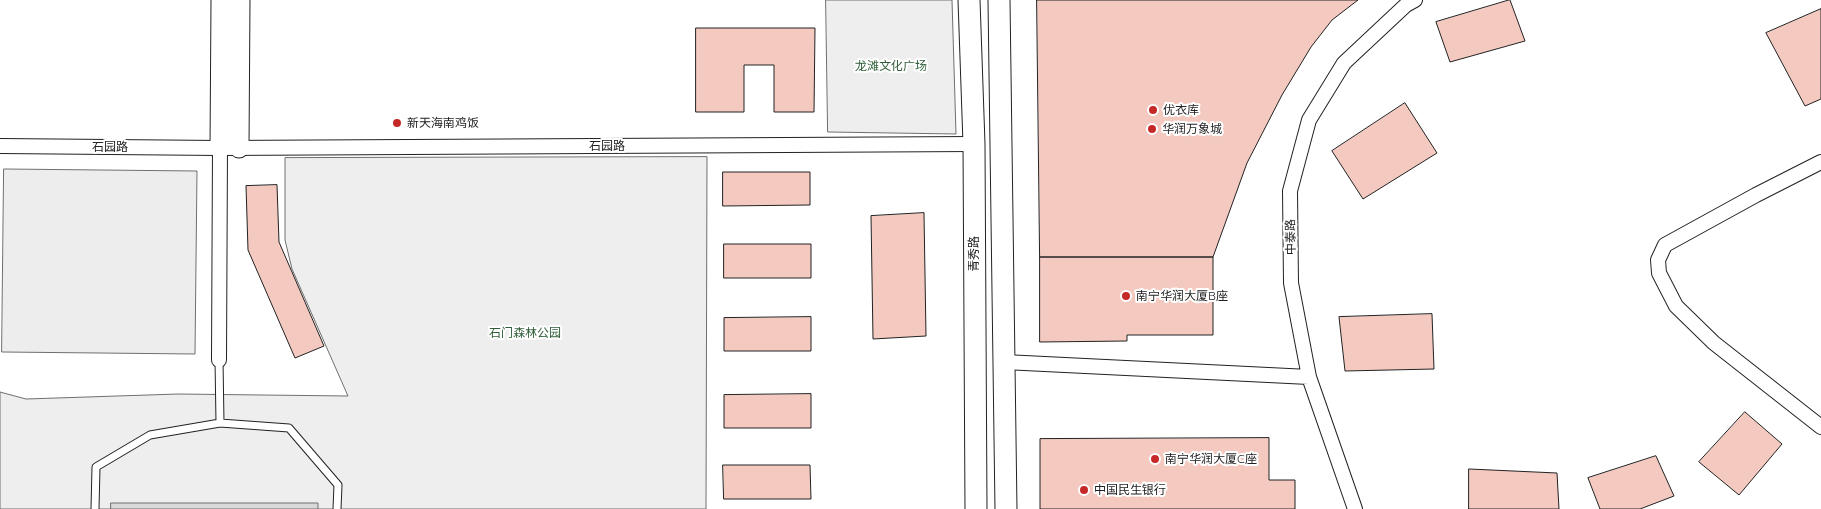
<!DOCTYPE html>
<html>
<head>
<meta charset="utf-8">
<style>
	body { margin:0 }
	canvas { display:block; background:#fff }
</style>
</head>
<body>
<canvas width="1821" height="509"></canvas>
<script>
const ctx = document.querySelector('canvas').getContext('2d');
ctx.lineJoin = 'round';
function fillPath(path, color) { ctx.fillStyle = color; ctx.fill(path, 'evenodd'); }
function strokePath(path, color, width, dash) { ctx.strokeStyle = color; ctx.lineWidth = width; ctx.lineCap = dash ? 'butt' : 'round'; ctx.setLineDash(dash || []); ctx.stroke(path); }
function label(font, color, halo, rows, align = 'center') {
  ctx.font = font + ' Quicksand,"Noto Sans SC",sans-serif'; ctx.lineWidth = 4; ctx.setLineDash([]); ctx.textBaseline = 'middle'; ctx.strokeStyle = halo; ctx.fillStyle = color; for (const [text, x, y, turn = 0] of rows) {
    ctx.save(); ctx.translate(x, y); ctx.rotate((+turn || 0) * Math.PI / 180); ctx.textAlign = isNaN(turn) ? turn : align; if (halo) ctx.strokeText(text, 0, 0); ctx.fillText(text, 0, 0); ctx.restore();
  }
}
const green = new Path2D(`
	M826,0H952L956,134L828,132Z
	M707,157L706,509H0V392L26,399L178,394L348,396L292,269L285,240V158Z`);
fillPath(green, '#eee');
strokePath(green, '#6f6f6f', 1);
const parking = new Path2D(`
	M4,169L197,171L195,354L2,352Z`);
fillPath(parking, '#ededed');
strokePath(parking, '#6f6f6f', 1);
const water = new Path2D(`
	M111,503H318V509H111Z`);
fillPath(water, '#d9d9d9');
strokePath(water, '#6f6f6f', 1);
const building = new Path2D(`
	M1037,0H1358L1332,20L1311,47L1282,95L1247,163L1213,257H1040Z
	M1510,0L1525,41L1450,62L1436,22Z
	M1821,9V99L1805,106L1766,33Z
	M696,28H815L814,112H774V65H744V112H696Z
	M1405,103L1437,153L1363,199L1332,151Z
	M723,172H810V205L723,206Z
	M277,185L279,242L324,346L295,358L248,250L246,186Z
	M924,213L926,336L873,339L871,216Z
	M724,244H811V278H724Z
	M1040,257H1213V335H1127V341L1040,342Z
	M1432,314L1434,369L1345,371L1339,317Z
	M811,317V351H724V318Z
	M811,394V428H724V395Z
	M1745,412L1782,444L1739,495L1699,462Z
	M1269,438V480H1295V509H1040V439Z
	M1656,456L1674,496L1640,509H1600L1588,478Z
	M723,465H810L811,499H724Z
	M1469,469L1557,473L1559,509H1469Z`);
fillPath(building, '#f3c9c0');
strokePath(building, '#222', 1);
const lane = new Path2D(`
	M219,360L220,423
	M95,509L96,467L150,435L220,423L289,428L338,485L337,509`);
const street = new Path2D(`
	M0,146L220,148L974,144
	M1821,162L1756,195L1665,245L1658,260L1659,273L1676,306L1714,343L1821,427
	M219,360L220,148
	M1004,362L1309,377
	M1355,509L1309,377L1291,283L1290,191L1309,120L1344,63L1406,5L1415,0`);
const secondary = new Path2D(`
	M220,148L221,0
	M239,148L240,0`);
const primary = new Path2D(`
	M969,0L974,144L976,509
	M999,0L1006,509`);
strokePath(lane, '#222', 9);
strokePath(street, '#222', 16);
strokePath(secondary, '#222', 21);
strokePath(primary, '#222', 23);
strokePath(lane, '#fff', 7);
strokePath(street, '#fff', 14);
strokePath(secondary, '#fff', 19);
strokePath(primary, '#fff', 21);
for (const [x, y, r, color] of [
	[1153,110,5,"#c62828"],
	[397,123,5,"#c62828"],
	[1152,129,5,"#c62828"],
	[1126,296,5,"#c62828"],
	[1155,459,5,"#c62828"],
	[1084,490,5,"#c62828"]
]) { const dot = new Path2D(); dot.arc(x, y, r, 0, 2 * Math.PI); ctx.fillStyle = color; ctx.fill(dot); strokePath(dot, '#fff', 2); }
label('12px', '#2f5e38', '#fff', [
	["龙滩文化广场",891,66],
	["石门森林公园",525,333]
]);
label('12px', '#222', '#fff', [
	["优衣库",1163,110],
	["新天海南鸡饭",407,123],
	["华润万象城",1162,129],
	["南宁华润大厦B座",1136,296],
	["南宁华润大厦C座",1165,459],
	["中国民生银行",1094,490]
], 'left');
label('12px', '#222', '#fff', [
	["石园路",607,146],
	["石园路",110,147],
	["中泰路",1291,237,-91],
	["青秀路",974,254,-90]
]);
</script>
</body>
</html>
